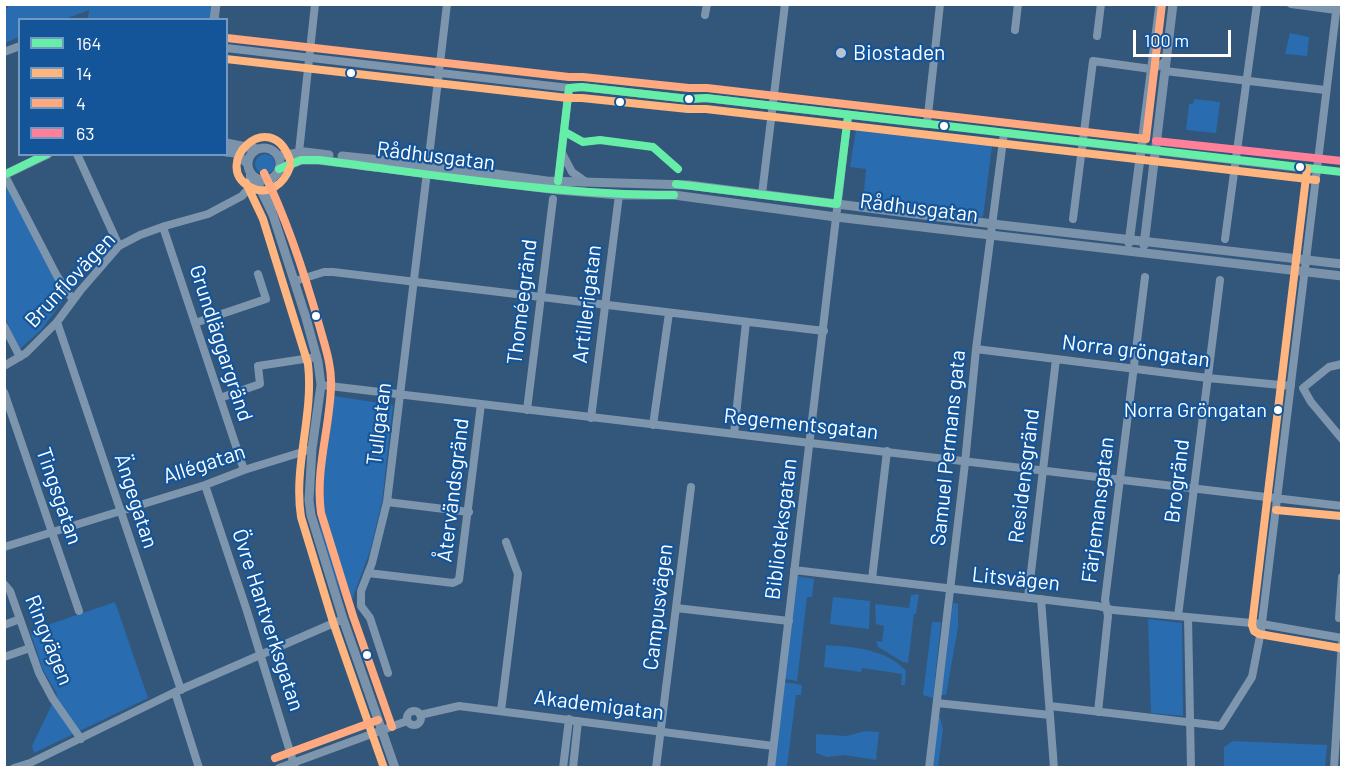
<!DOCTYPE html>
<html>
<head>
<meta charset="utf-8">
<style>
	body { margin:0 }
	#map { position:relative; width:1346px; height:772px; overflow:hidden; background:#33567b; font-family:Barlow,sans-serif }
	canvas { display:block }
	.frame { position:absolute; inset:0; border:6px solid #fff; pointer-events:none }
	.legend { position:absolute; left:18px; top:18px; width:210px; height:138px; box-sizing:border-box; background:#14559a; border:2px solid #7299c2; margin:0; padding:8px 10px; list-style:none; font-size:18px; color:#fff }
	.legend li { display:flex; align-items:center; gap:12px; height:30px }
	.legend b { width:30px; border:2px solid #7299c2 }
	.scale { position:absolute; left:1133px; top:30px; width:98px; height:27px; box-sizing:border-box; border:3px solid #fff; border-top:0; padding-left:8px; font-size:18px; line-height:21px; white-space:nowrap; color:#fff; -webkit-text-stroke:4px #14559a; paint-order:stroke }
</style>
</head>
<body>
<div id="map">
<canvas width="1346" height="772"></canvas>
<div class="frame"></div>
<ul class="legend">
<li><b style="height:8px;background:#66eda8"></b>164</li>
<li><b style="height:8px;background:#ffb580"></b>14</li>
<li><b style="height:8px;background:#ffa980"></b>4</li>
<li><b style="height:8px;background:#ff8098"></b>63</li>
</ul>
<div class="scale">100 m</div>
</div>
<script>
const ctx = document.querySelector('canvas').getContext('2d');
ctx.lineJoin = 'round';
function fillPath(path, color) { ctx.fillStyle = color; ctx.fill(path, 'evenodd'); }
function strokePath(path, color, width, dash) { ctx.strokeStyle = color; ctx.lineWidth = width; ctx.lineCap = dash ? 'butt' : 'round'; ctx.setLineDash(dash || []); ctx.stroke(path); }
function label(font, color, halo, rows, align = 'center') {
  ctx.font = font + ' Barlow,sans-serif'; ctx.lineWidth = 4.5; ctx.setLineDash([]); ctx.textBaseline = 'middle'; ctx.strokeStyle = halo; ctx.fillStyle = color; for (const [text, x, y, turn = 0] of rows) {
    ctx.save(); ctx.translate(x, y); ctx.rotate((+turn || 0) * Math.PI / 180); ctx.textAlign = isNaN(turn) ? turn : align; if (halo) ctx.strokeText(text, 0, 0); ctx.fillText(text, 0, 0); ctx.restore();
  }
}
fillPath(new Path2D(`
	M10,5H212L210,19H88L89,10L65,19L20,20L19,37L5,43V10Z
	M1290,33L1309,37L1307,56L1285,54Z
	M1194,99L1220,102L1216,133L1186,130L1189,104H1193Z
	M857,123L993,138L983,217L863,202L866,169L850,167Z
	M255 164a10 10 0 1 1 20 0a10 10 0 1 1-20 0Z
	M8,187L65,298L41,330L20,349L5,318L4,189Z
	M327,395L393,405L382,502L370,551L352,600L345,604L324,549L316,506L315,490Z
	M796,576L814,579L812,597H807L797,681L785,679Z
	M919,594L916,614H914L908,663L903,662L878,647L876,641L882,642L884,626L876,624L875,604L909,608L911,595Z
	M833,597L870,601L869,629L830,624Z
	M115,602L148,698L34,753L32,746L57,694L43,670L30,631Z
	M953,603L958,604V627L946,695H941Z
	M1148,619L1182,623L1183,716L1151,713Z
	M932,622H941L933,698L923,695Z
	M826,645C855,647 886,649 906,671L905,685H901L902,674L862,668L861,672L824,667Z
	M784,682L802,685L801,695H796L787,767L773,768Z
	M937,716L940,717L943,729L938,767L931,768Z
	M865,731L879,732L876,760L844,755L827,757L816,753V734L847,736Z
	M1233,741L1327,745L1325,767H1224V747Z`), '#296cb0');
strokePath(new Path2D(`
	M1291,4L1336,10
	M705,15L707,4
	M1015,30L1018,4
	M1097,36L1101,4
	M226,48L569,88L582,87L689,99L706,98L927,124L940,4
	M4,52L20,46
	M1165,71L1325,90
	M299,152L315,4
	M562,153L572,172L586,182
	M77,154L119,246
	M428,165L447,4
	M4,174L57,276L73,300
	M558,185L569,88
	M762,194L785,4
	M1073,219L1093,61L1151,69L1161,65L1166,60
	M163,227L244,470
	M1225,239L1257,4
	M295,281L324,272H333L824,331
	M57,322L181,690
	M195,323L266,299L258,274
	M4,326L20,357
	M976,349L1208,378L1291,386
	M1342,364L1329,367L1303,388L1311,402L1342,439
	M4,366L26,353L57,322L80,291L119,246L140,235L165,226L208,214L242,196L250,187V173
	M321,385L1342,506
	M4,392L79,611
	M220,398L260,384L258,366L317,357
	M527,410L553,199
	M591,418L619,195
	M653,425L669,313
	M734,434L746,322
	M205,485L247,611L295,768
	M387,502L469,512
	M4,547L205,485L244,470L312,449
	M794,570L1098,606L1113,610L1262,624L1342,638
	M368,573L453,583L459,580L481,404
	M872,579L887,451
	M4,584L10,591L39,673L53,699L81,739
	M1028,598L1056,359
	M1041,599L1054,768
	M676,608L789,621
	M1178,616L1220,280
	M1188,617L1191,768
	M1339,618L1342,577
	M4,625L20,619
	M4,657L30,648
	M388,673L370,618L361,606V591L372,563L387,502L427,172
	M175,692L199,768
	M937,703L1050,715
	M1050,706L1221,726L1252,677L1261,631L1337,4
	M407 718a7 7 0 1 1 14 0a7 7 0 1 1-14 0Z
	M501,711L518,574L506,542
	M1098,712L1108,616L1105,600L1145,277
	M420,715L459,706L773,746
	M14,768L30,763L175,692L343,619
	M279,768L407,721
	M563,768L569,719
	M573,768L578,721
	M656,768L691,487
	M771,768L848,116
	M929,768L965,463L976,349L1004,133L1317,170
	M1334,768L1342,641`), '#7d95ad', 8);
strokePath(new Path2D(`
	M214,20L216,4
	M226,143L257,149
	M248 164a16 16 0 1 1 32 0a16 16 0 1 1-32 0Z
	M226,152L235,153L247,163
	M278,156L305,152L329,155
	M342,156L428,165L547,181L689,185L1001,225L1342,264
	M279,169L301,160H319L558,190L619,195H674L836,217L1342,276
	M4,175L48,154
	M255,178L273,215L306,318L318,362L321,385L312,449L309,500L311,515L343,619L395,768
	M272,178L269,191L272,210
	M1129,243L1160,4
	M1144,245L1173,4`), '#7b92ab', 9);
strokePath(new Path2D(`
	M569,88L582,87L689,99L706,98L1342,172
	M565,132L583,142L600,140L653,147L678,169
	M279,169L301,160H319C437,175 555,195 674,195
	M4,175L47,154
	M558,181L569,88
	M676,184L837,204
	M837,204L848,116`), '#66eda8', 8);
strokePath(new Path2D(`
	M226,59L568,98H582L688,109H706L1316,180
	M290,160C270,104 210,165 250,187C268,197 284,184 290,167
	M1307,169L1252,625L1254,631L1259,634L1340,648
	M246,183L263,219L308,364C314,415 293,466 301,517L333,622L384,768
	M1276,510L1341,516`), '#ffb580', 8);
strokePath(new Path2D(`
	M227,38L569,77H583L689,88H707L1146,139L1162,4
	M264,173C288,222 305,275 320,328C325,346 332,366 331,386C330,428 315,469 321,513L353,616L392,727
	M275,758L378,720`), '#ffa980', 8);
strokePath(new Path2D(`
	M1156,141L1342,161`), '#ff8098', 8);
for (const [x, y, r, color] of [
	[841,53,6,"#b8c4d1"],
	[351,73,5,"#fff"],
	[689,99,5,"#fff"],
	[620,102,5,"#fff"],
	[944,126,5,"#fff"],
	[1300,167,5,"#fff"],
	[316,316,5,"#fff"],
	[1278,410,5,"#fff"],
	[367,655,5,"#fff"]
]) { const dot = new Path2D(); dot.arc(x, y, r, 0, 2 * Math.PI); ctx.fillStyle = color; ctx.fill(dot); strokePath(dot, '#14559a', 2); }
label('20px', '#fff', '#14559a', [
	["Norra Gröngatan",1267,410]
], 'right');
label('21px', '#fff', '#14559a', [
	["Biostaden",853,53]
], 'left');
label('21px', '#fff', '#14559a', [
	["Rådhusgatan",436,156,7],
	["Rådhusgatan",919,208,7],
	["Brunflovägen",70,280,-47],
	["Thoméegränd",522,302,-83],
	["Artillerigatan",587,304,-83],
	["Grundläggargränd",221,343,72],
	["Norra gröngatan",1136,351,7],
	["Tullgatan",379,424,-83],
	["Regementsgatan",801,424,6],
	["Samuel Permans gata",948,448,-84],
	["Allégatan",204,464,-18],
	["Residensgränd",1024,476,-83],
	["Brogränd",1177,481,-83],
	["Återvändsgränd",453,490,-83],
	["Tingsgatan",59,496,71],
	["Ängegatan",136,501,72],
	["Färjemansgatan",1098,510,-83],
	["Biblioteksgatan",781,529,-83],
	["Litsvägen",1016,579,6],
	["Campusvägen",658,607,-83],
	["Övre Hantverksgatan",268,620,72],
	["Ringvägen",49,640,68],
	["Akademigatan",599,705,7]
]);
</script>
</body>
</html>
